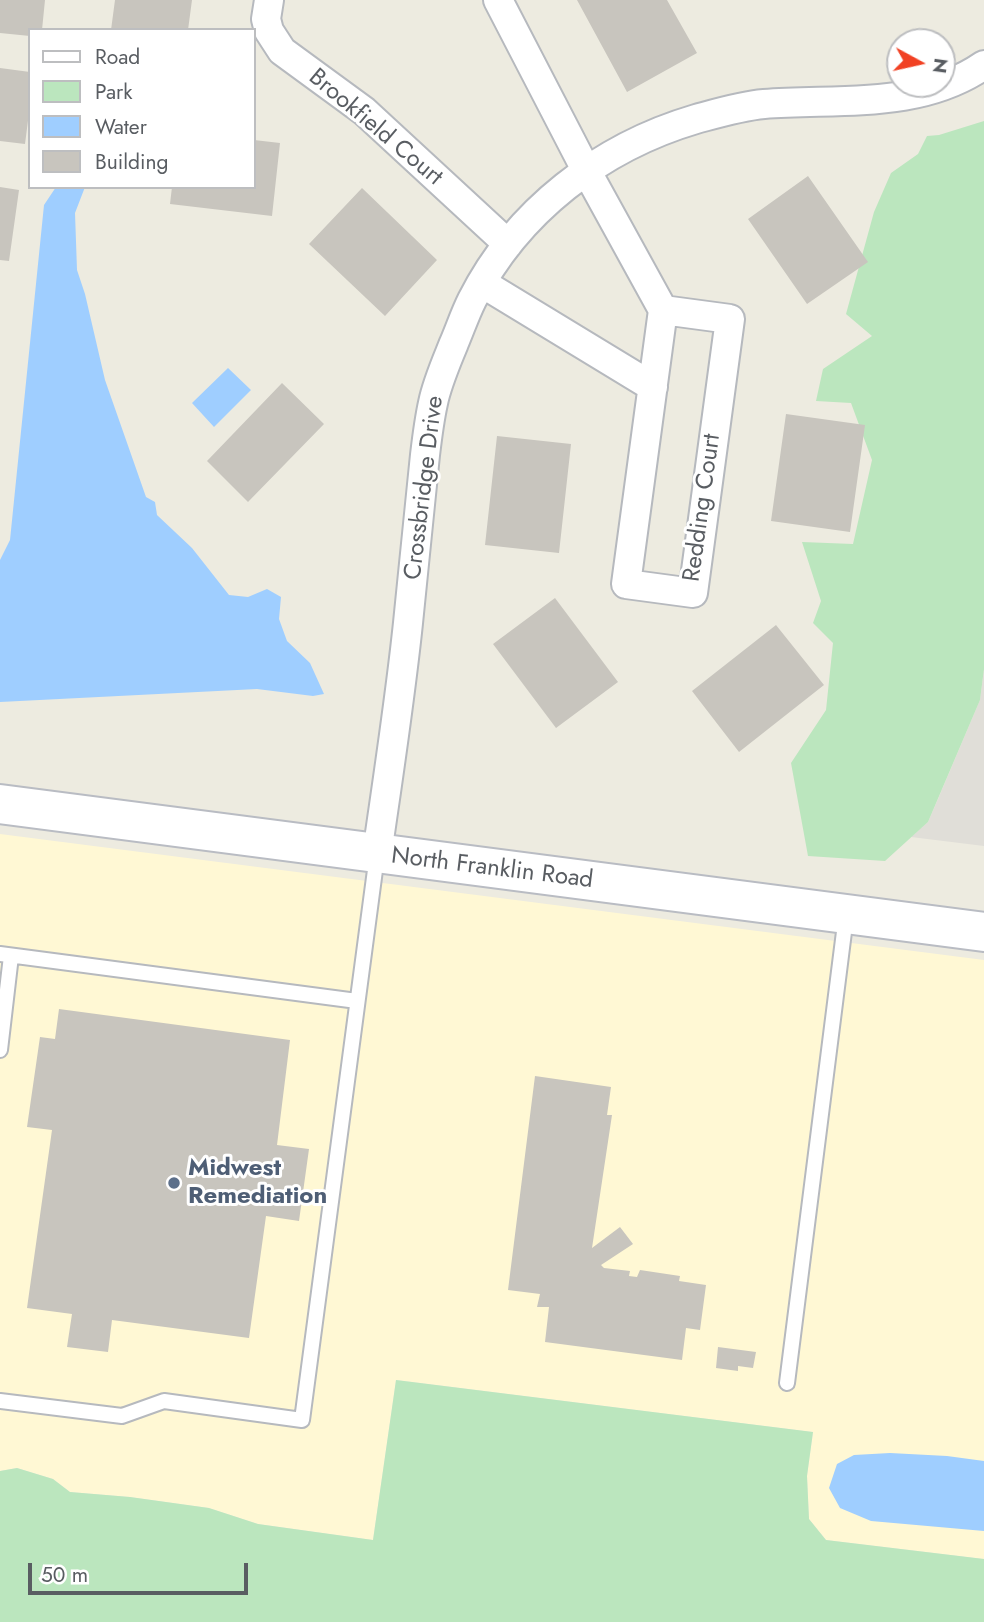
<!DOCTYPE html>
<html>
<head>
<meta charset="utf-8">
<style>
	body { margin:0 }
	#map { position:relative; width:984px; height:1622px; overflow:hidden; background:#edebe0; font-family:Jost,sans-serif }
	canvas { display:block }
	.legend { position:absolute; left:28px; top:28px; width:228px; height:161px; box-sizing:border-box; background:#fff; border:2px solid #bdbec0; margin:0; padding:9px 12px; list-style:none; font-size:21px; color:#595d62 }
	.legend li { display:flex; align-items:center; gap:14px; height:35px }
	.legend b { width:35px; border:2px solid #bdbec0 }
	.north { position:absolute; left:886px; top:28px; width:70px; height:70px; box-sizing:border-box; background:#fff; border:2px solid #bdbec0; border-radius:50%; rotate:98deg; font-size:19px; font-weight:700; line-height:28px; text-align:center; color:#595d62 }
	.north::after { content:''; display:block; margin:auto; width:24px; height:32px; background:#f14123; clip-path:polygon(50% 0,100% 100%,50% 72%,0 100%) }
	.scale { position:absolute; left:28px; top:1563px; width:220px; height:32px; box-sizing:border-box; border:4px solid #595d62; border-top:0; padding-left:9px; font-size:21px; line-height:24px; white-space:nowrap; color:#595d62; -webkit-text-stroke:5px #fff; paint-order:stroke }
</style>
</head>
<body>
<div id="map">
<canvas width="984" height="1622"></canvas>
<ul class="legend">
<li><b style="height:9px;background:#fff"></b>Road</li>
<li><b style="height:19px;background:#bbe6be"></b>Park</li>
<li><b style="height:19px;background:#9fceff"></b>Water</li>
<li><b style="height:19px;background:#c8c5be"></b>Building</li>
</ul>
<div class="north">N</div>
<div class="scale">50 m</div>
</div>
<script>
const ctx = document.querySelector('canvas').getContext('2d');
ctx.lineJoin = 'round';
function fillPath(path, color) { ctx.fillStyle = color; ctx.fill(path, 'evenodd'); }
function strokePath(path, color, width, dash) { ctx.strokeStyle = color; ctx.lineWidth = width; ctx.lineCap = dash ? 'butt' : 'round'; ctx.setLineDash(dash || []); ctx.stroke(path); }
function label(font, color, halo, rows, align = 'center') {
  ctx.font = font + ' Jost,sans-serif'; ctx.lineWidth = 6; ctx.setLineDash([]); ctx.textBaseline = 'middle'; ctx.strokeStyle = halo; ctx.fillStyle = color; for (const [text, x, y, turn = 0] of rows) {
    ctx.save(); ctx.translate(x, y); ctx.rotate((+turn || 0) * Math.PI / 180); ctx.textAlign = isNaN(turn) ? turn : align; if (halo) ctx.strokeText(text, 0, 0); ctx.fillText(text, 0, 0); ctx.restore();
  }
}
fillPath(new Path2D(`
	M0,834L984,960V1559L826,1540L809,1519L807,1476L813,1432L396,1380L373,1540L258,1524L209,1508L130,1497L70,1492L53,1479L17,1468L0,1471Z`), '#fff8d4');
fillPath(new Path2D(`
	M984,669V846L911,837L928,822L938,799L980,700Z`), '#e0ded8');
fillPath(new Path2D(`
	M984,121V669L980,700L928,822L885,861L808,856L791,763L826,710L833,643L813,623L821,601L802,542L853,544L872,460L851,403L816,401L823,369L872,336L846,314L874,212L891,173L918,154L927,136L939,135Z
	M396,1380L813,1432L807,1476L809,1519L826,1540L984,1559V1622H0V1471L17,1468L53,1479L70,1492L130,1497L209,1508L258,1524L373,1540Z`), '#bbe6be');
fillPath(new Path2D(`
	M56,187H85L75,213L77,270L85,294L105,380L146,497L155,502L157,515L192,548L229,595L248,597L267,589L281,597L279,619L287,641L310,663L324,694L313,696L257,689L0,702V560L10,540L44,205Z
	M228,368L251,390L214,427L192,403Z
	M890,1453L947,1456L984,1461V1531L871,1521L840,1508L829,1488L837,1464L854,1455Z`), '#9fceff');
fillPath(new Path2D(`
	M0,0H45L42,30H30V36L0,33Z
	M115,0H192L188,30H111Z
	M577,0H667L697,53L627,92Z
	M0,68L30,72V105L25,144L0,141Z
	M254,140L280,143L272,216L170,204L172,187H254Z
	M808,176L868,262L807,304L748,219Z
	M0,187L19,190L9,261L0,260Z
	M362,188L437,260L385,316L309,244Z
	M282,383L324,424L248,502L207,461Z
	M786,414L865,425L850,532L771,521Z
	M497,436L571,444L559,553L485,545Z
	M555,598L618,682L556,728L493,644Z
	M776,625L824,685L739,752L692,691Z
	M59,1009L290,1040L277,1145L309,1149L299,1221L266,1216L249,1338L112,1320L108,1352L67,1347L72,1314L27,1308L52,1130L27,1127L40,1037L55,1039Z
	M535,1076L611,1087L607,1115H612L592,1248L620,1227L633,1244L601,1265L604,1268L630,1271L629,1276L637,1277L640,1270L680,1276L679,1281L706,1285L700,1330L686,1328L682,1360L545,1342L549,1307H537L540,1294L508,1290Z
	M718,1347L756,1352L753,1368L738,1366V1371L716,1368Z`), '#c8c5be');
const service = new Path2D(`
	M0,954L357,1001
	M0,1050L11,956
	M787,1383L846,916
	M0,1401L122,1416L164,1401L302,1420L377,855`);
const minor = new Path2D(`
	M269,0L266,19L269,31L282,51L364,111L508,244
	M498,0L586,170L663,310L626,584L693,593L730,319L663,310
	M482,283L653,387
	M377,854C388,777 400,700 408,623C414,567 419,511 425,455C427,438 429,421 433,403C437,383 446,363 454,343C460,329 465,314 472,300C517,211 601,147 696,119C718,113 741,106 764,104C839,98 919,110 984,65`);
const secondary = new Path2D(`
	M0,804L984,932`);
strokePath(service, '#b6b9be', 18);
strokePath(minor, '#b6b9be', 32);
strokePath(secondary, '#b9bcc3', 42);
strokePath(service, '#fff', 14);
strokePath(minor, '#fff', 28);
strokePath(secondary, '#fff', 38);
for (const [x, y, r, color] of [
	[174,1183,7,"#5c6f8a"]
]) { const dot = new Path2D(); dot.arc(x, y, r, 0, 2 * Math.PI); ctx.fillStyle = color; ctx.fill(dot); strokePath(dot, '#fff', 2.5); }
label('24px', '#595d62', '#fff', [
	["Brookfield Court",375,128,40],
	["Crossbridge Drive",425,488,-83],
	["Redding Court",703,508,-82],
	["North Franklin Road",492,869,7]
]);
label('bold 24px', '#4e5e75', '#fff', [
	["Midwest",188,1169],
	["Remediation",188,1197]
], 'left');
</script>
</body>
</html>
